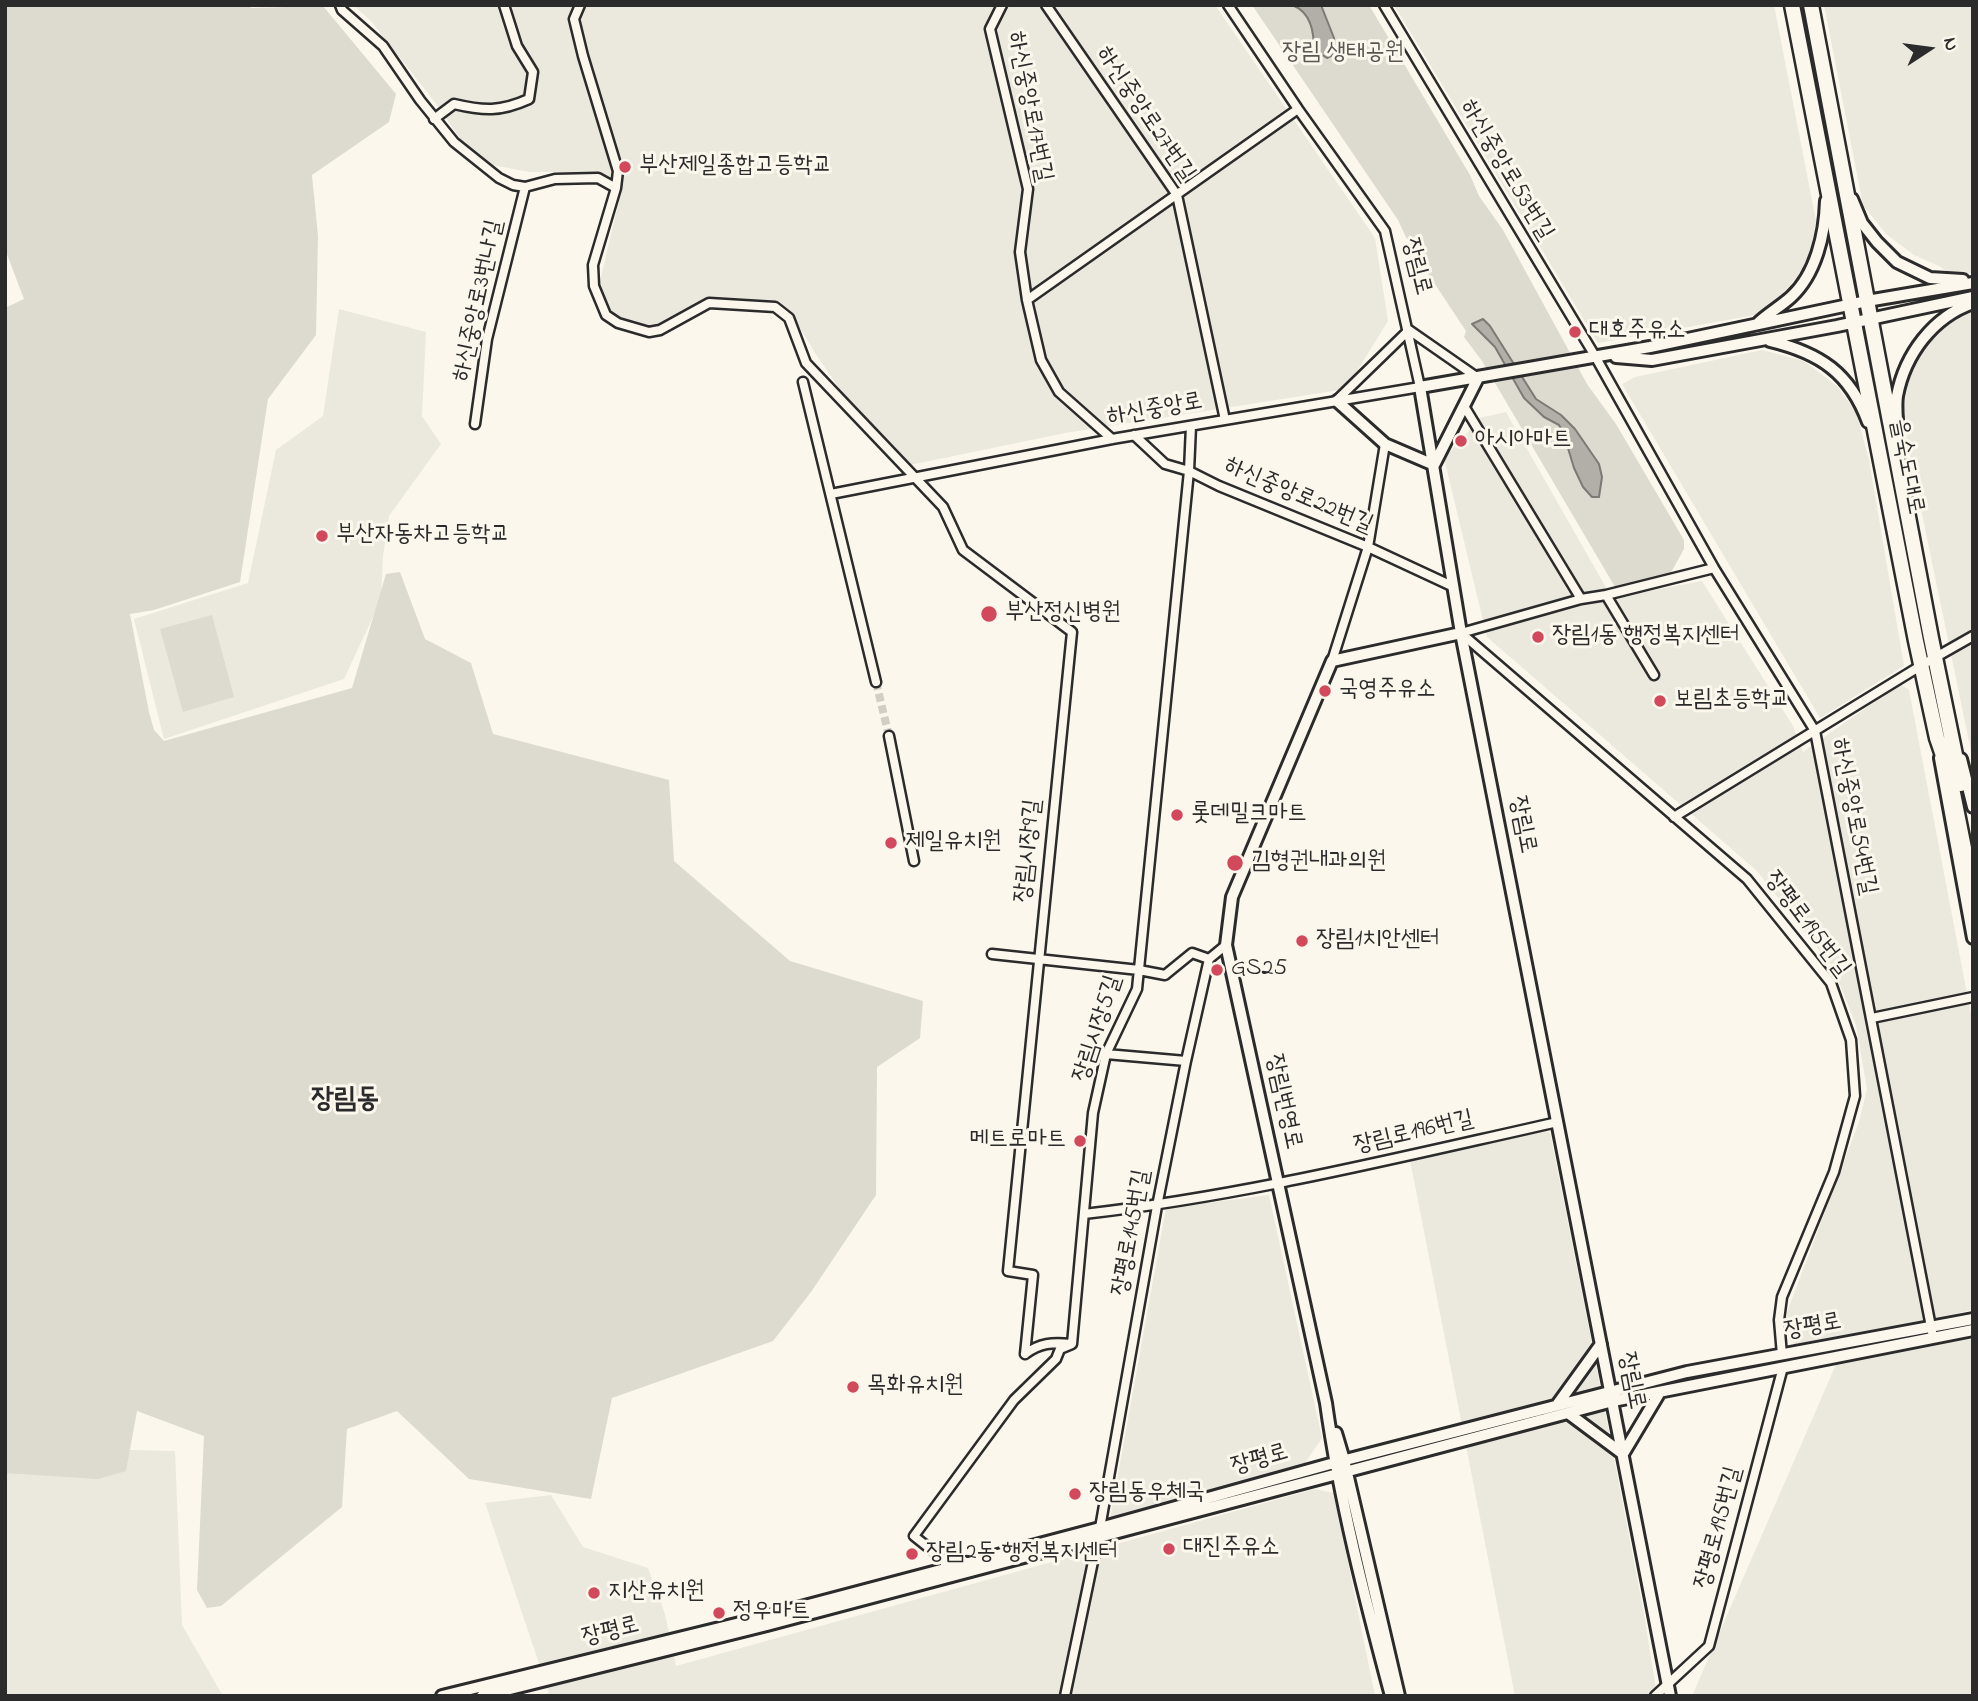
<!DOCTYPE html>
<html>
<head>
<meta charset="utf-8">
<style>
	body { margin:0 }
	#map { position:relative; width:1978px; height:1701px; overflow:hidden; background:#fbf7ec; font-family:"Indie Flower",sans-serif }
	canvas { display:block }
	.frame { position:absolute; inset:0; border:7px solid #2b2b2b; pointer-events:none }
	.north { position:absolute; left:1894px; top:14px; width:70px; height:70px; -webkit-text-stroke:5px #fbf7ec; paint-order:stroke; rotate:77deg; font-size:19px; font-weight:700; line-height:28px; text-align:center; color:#2b2b2b }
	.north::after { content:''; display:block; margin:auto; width:24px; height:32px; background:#2b2b2b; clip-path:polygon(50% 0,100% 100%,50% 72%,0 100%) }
</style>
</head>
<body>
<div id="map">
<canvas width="1978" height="1701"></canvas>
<div class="frame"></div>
<div class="north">N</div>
</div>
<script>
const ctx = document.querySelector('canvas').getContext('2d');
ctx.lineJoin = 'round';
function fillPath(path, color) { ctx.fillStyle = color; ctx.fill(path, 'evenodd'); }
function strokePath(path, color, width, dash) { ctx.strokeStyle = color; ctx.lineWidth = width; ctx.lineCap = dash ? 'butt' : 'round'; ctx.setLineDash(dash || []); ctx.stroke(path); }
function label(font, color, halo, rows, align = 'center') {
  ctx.font = font + ' "Indie Flower","Poor Story",sans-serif'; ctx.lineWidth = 6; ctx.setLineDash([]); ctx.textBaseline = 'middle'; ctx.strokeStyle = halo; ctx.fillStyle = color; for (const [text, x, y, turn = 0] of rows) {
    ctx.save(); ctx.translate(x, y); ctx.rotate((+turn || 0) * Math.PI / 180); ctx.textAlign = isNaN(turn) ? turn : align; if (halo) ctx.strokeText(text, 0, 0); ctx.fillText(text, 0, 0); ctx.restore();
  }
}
fillPath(new Path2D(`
	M353,5H1215L1375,238L1388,321L1346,389L1065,433L910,465L848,401L815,353L794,318L780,306L708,301L652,327L624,319L609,311L600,291V281L622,188L621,183L597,172H530L492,165L463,143L437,105L371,21Z
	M1394,5H1774L1816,221L1811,250L1801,272L1773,305L1755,315L1598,343Z
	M1824,5H1973V273L1955,277L1939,266L1914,255L1886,234L1863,205Z
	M339,309L426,332L422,416L441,444L389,516L383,556L381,600L344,679L164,739L134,619L248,583L276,450L323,416Z
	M1973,310V761L1902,417L1910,374L1923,344L1941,325L1961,312Z
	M1762,350L1804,361L1837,386L1856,412L1869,460L1904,666L1820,718L1622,384L1635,377Z
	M1506,412L1612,598L1702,581L1793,726L1803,752L1900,684L1909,690L1973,1025V1310L1798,1346L1789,1340L1786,1330L1787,1312L1859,1122L1867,1089L1856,1025L1834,969L1757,871L1487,637L1444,458L1469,431L1475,419Z
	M1545,1130L1550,1133L1589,1328L1644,1614L1657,1696H1515L1410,1160Z
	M1269,1195L1322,1438L1305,1463L1110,1519L1166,1208Z
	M1973,1336V1696H1692L1837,1362Z
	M5,1447L175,1451L182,1625L223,1696H5Z
	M1315,1489L1334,1493L1375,1696H538L549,1693L485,1503L551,1495L583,1547L648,1568L665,1614L676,1666Z`), '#ebe8de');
fillPath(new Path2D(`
	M5,5H250L251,8L323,6L396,94L389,122L312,175L318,236L316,335L268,399L240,582L154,610L130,614L149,712L154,730L164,741L352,688L386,574L400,572L425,639L471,663L493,734L669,780L674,861L790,961L923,1001L920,1038L877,1067L876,1195L811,1292L773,1341L612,1398L591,1499L469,1479L397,1411L347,1429L342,1507L221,1606L207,1608L197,1590L204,1436L137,1411L126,1471L98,1479L5,1473V308L24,299L5,249Z
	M1252,5H1369L1470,175L1479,196L1503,230L1587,384L1616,424L1684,540V549L1668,578L1615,587L1482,361L1464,337L1466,331L1411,248L1398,220Z
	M212,615L234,697L183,712L160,629Z`), '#dddad0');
const water = new Path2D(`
	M1292,5H1321L1334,38L1335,54L1327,58L1314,50C1314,32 1311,12 1292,5Z
	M1483,319L1490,326L1536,399L1561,415L1575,429L1599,464L1602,477L1599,497H1592L1583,487L1574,468L1564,435L1559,425L1544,417L1524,398L1495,347L1472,324Z`);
fillPath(water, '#b1afa7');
strokePath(water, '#7b7a75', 2);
strokePath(new Path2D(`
	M876,682L889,736`), '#d1cec5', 8, [8, 4]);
const street = new Path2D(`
	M340,5L342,10L383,46L420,100L454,142L499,178L513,185L525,187L555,179L598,178L616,188L593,265L594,286L606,315L618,323L649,332L660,330L709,303L775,307L789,318L806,363L943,507L963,550L1072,632L1008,1271L1033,1275L1025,1354
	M580,5L574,19L583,56L618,171L616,188
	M1002,5L990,29L1028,189L1020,252L1027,300L1041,360L1059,392L1112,439
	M1046,5L1177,195L1225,420
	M1384,5L1595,356L1714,568L1815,731L1932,1332
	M434,119L454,104C484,111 500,112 529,99L533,72L517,46L504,5
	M1027,300L1298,109
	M803,382L876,682
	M1338,399L1409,330L1478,378
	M1464,406L1581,599
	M475,424L487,339L525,187
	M1134,435L1165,464L1189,471L1219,486L1368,547L1454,587
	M831,494L1112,439L1420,387L1385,231L1298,109L1228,5
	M1461,633L1747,879L1831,983L1851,1040L1855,1096L1834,1172L1782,1297L1779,1320L1782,1355
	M1461,633L1581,599L1606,595
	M1332,661L1368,547L1385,444
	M1654,675L1606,595L1714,568
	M889,736L914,861
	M1674,817L1922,665L1973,636
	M992,954L1139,970L1165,975L1192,953L1209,959
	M1872,1018L1973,997
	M1106,1054L1186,1061
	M1084,1214C1244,1196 1400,1157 1558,1122
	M1025,1354C1040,1343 1052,1342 1071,1344
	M946,1568L944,1560L914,1536L1014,1400L1056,1359L1060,1349L1072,1344L1093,1113L1106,1054L1137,989L1189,471L1191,426
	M1065,1696L1100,1528L1157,1206L1186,1061L1209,959L1226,945
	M1655,1696L1709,1646L1783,1367`);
const secondary = new Path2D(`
	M1852,199L1862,223L1877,242L1897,262L1930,278L1963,280
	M1757,324C1767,314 1780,307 1791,297C1816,274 1825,234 1826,201
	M1770,341C1820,353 1850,373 1868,422
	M1616,357L1652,360L1837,326L1973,297
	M1337,401L1385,444L1434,465L1478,378
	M1898,439C1898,425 1895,409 1897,396C1905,354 1933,317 1973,303
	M1940,758L1973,938
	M1961,759L1973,807
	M1557,1405L1601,1344
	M1568,1413L1623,1454L1660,1392
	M1336,1433L1344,1460L1399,1696
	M442,1696L740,1623L1100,1528L1334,1463L1687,1372L1973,1319
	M482,1696L767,1625L1613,1401L1973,1330
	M1391,1696C1365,1599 1340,1503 1326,1403L1226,945L1232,897L1332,661L1461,633
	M1670,1696L1461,633L1420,387L1650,347L1867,301L1973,283`);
const highway = new Path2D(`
	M1792,5L1916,641L1937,738L1949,773L1973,893
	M1811,5L1931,638L1961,784`);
strokePath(street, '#2b2b2b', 13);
strokePath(secondary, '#2b2b2b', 16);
strokePath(highway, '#2b2b2b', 19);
strokePath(street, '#fbf7ec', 8);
strokePath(secondary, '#fbf7ec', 10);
strokePath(highway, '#fbf7ec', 14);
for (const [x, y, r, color] of [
	[625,167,7,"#d1495b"],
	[1575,332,7,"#d1495b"],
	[1461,441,7,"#d1495b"],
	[322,536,7,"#d1495b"],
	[989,614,9,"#d1495b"],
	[1538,637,7,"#d1495b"],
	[1325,691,7,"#d1495b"],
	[1660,701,7,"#d1495b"],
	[1177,815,7,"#d1495b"],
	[891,843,7,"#d1495b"],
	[1235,863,9,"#d1495b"],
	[1302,941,7,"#d1495b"],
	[1217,970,7,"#d1495b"],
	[1080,1141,7,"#d1495b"],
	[853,1387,7,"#d1495b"],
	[1075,1494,7,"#d1495b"],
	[1169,1549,7,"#d1495b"],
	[912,1554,7,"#d1495b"],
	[594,1593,7,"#d1495b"],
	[719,1613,7,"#d1495b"]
]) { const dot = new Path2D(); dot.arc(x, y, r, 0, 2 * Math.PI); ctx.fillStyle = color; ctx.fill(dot); strokePath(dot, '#fbf7ec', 2.5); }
label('24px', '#585754', '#fbf7ec', [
	["장림 생태공원",1343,54]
]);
label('24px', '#2b2b2b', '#fbf7ec', [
	["하신중앙로17번길",1028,107,79],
	["하신중앙로27번길",1144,115,56],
	["하신중앙로53번길",1505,171,59],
	["장림로",1415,267,76],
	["하신중앙로3번나길",480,301,-78],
	["하신중앙로",1155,411,-10],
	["을숙도대로",1905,467,79],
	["하신중앙로22번길",1298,497,23],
	["하신중앙로54번길",1852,817,79],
	["장림로",1521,825,79],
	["장림시장9길",1030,851,-84],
	["장평로195번길",1806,925,53],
	["장림시장5길",1099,1029,-72],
	["장림번영로",1282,1102,78],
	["장림로196번길",1414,1134,-13],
	["장평로145번길",1133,1233,-80],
	["장평로",1813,1328,-10],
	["장림로",1630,1381,79],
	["장평로",1260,1461,-16],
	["장평로195번길",1720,1528,-75],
	["장평로",611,1633,-14]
]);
label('24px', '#2b2b2b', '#fbf7ec', [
	["부산제일종합고등학교",639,167],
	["대호주유소",1589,332],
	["아시아마트",1475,441],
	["부산자동차고등학교",336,536],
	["부산정신병원",1005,614],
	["장림1동 행정복지센터",1552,637],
	["국영주유소",1339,691],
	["보림초등학교",1674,701],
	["롯데밀크마트",1191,815],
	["제일유치원",905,843],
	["김형권내과의원",1251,863],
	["장림1치안센터",1316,941],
	["GS25",1231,970],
	["메트로마트",1066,1141,"right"],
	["목화유치원",867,1387],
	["장림동우체국",1089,1494],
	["대진주유소",1183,1549],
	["장림2동 행정복지센터",926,1554],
	["지산유치원",608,1593],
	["정우마트",733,1613]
], 'left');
label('bold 28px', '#2b2b2b', '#fbf7ec', [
	["장림동",345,1101]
]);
</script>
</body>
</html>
